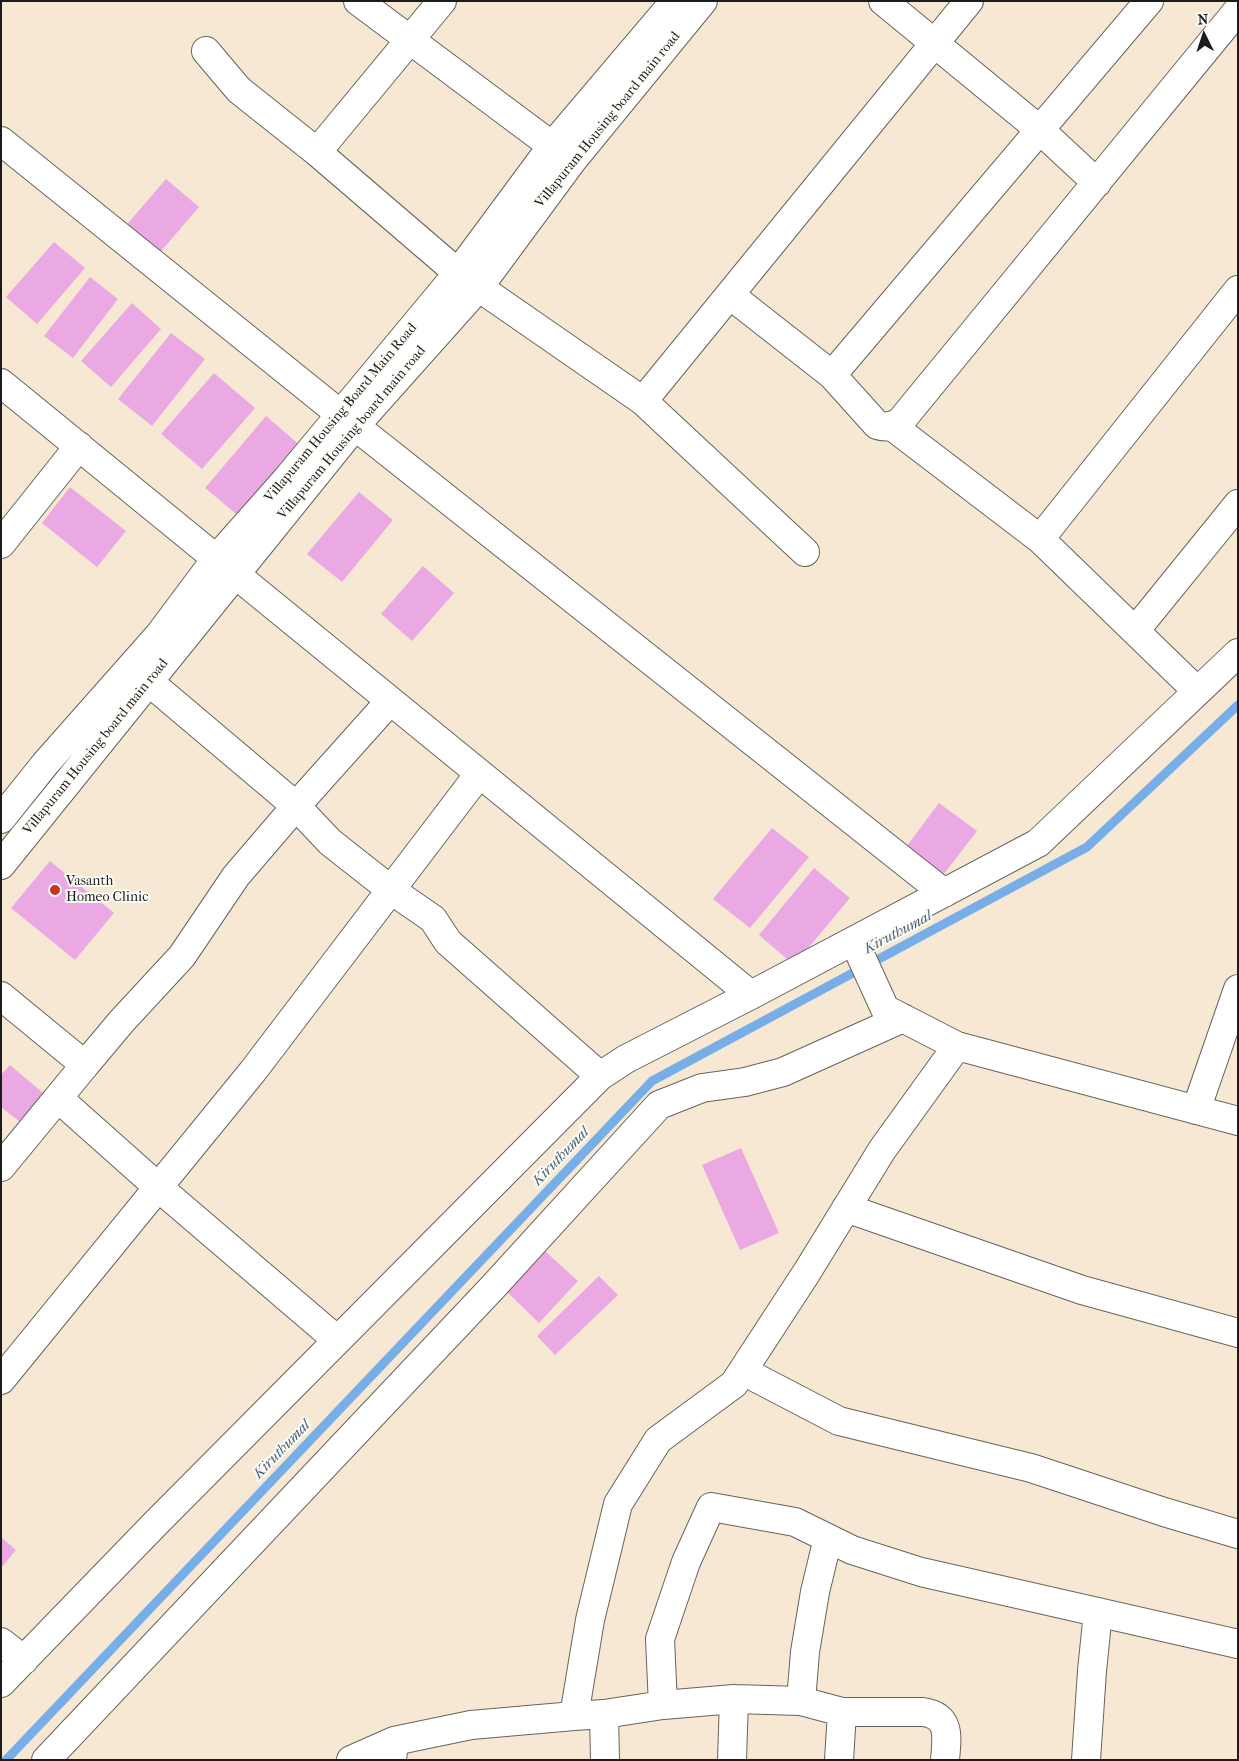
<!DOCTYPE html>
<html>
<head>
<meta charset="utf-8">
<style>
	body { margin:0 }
	#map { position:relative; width:1239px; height:1761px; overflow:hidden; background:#f7e8d4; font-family:"IM FELL French Canon",serif }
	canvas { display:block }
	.frame { position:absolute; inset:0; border:2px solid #1c1c1c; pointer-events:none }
	.north { position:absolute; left:1179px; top:10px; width:50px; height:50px; -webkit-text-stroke:4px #fdfcf7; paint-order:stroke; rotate:356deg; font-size:14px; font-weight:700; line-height:20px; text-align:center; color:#1c1c1c }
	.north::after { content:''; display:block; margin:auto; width:18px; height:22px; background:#1c1c1c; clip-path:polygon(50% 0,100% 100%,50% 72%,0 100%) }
</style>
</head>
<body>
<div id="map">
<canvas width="1239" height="1761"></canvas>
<div class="frame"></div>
<div class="north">N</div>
</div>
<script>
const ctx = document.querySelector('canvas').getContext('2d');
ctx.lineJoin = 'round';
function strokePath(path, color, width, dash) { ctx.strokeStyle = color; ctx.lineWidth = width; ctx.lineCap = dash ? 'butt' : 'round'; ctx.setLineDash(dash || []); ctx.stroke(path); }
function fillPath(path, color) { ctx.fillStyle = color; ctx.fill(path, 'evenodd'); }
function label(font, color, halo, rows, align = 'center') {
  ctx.font = font + ' "IM FELL French Canon",serif'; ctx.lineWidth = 4; ctx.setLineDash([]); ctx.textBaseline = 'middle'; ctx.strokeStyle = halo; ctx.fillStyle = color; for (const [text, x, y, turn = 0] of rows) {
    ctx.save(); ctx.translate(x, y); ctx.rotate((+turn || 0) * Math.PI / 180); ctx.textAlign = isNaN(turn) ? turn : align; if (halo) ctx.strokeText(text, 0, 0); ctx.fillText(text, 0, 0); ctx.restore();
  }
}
strokePath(new Path2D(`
	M6,1760L652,1081L1087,847L1238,705`), '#78aee7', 9);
fillPath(new Path2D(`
	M166,179L199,207L156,257L123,229Z
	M54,242L85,268L37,324L6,297Z
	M90,277L118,299L73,358L44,336Z
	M132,303L161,329L111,387L81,361Z
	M171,333L205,359L152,426L118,399Z
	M214,373L255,408L202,469L161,434Z
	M266,416L302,447L241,518L205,488Z
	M70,487L126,531L97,567L42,523Z
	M359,492L393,520L342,582L307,554Z
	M423,566L454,593L412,641L381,614Z
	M939,803L977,831L940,879L903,851Z
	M772,828L809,857L750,928L713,899Z
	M50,861L114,913L75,960L11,908Z
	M814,868L850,898L794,965L759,935Z
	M10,1065L49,1098L25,1126L1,1107V1075Z
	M741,1148L779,1233L740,1250L702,1165Z
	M545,1251L578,1281L539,1323L507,1292Z
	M599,1276L618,1295L555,1355L537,1336Z
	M1,1537L16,1550L1,1568Z`), '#eba9e3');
const street = new Path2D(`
	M358,1L567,157
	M883,1L1040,130L1097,183
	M206,51L239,90L317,152L442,1
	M1,141L355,426L944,893
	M317,152L458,273L643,401L969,1
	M730,295L832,375L1149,1
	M832,375L877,425C886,428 892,426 900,422L1238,10
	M1,383L751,995
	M643,401L805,552
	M892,426L1040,539
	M1,544L79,446
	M1135,631L1238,504
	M148,681L296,806L330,842L391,890L433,919L448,942L600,1076
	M1197,691L1040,539L1238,290
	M1,819L45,764L160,634L216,559L286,480L458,273L552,146L675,1
	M1,865L355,426L479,287L572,161L703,1
	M854,941L885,1009L957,1046L1238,1121
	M1,996L85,1065L1,1167
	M85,1065L121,1022L182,956L236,876L296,806L390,701
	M58,1098L158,1187L337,1340
	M1196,1110L1238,989
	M846,1208L1082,1290L1238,1333
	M743,1371L839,1421L1031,1468L1164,1512L1238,1534
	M1,1380L253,1071L479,774
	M1,1642L24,1660
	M1,1683L155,1524L600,1076L626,1059L751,995L1038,843L1238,653
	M801,1701L805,1652L815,1592L828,1538
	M663,1705L660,1639L686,1562L711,1507L795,1522L852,1550L921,1572L1238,1644
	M604,1714L605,1760
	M574,1716L604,1714L663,1705L734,1699L801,1701L842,1712H923C951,1716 947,1737 945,1760
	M46,1760L493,1287L659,1105L702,1088L745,1082L783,1072L903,1018
	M351,1760L394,1741
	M392,1760L394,1741L471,1725L574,1716L590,1620L618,1504L658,1440L734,1384L807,1272L882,1150L957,1046
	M732,1760L734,1699
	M839,1760L842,1712
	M1086,1760L1092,1671L1098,1612`);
strokePath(street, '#69635c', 30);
strokePath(street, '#fff', 28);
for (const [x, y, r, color] of [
	[55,890,6,"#c8321e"]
]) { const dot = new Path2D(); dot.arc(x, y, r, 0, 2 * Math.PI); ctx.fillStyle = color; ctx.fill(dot); strokePath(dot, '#fdfcf7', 2); }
label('14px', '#1c1c1c', '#fdfcf7', [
	["Villapuram Housing board main road",608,120,-51],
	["Villapuram Housing Board Main Road",341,413,-50],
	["Villapuram Housing board main road",352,433,-50],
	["Villapuram Housing board main road",96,747,-51]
]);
label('14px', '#1c1c1c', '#fdfcf7', [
	["Vasanth",66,882],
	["Homeo Clinic",66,898]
], 'left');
label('italic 15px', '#455e77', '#fdfcf7', [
	["Kiruthumal",898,933,-28],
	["Kiruthumal",561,1157,-46],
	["Kiruthumal",282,1450,-46]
]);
</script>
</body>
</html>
